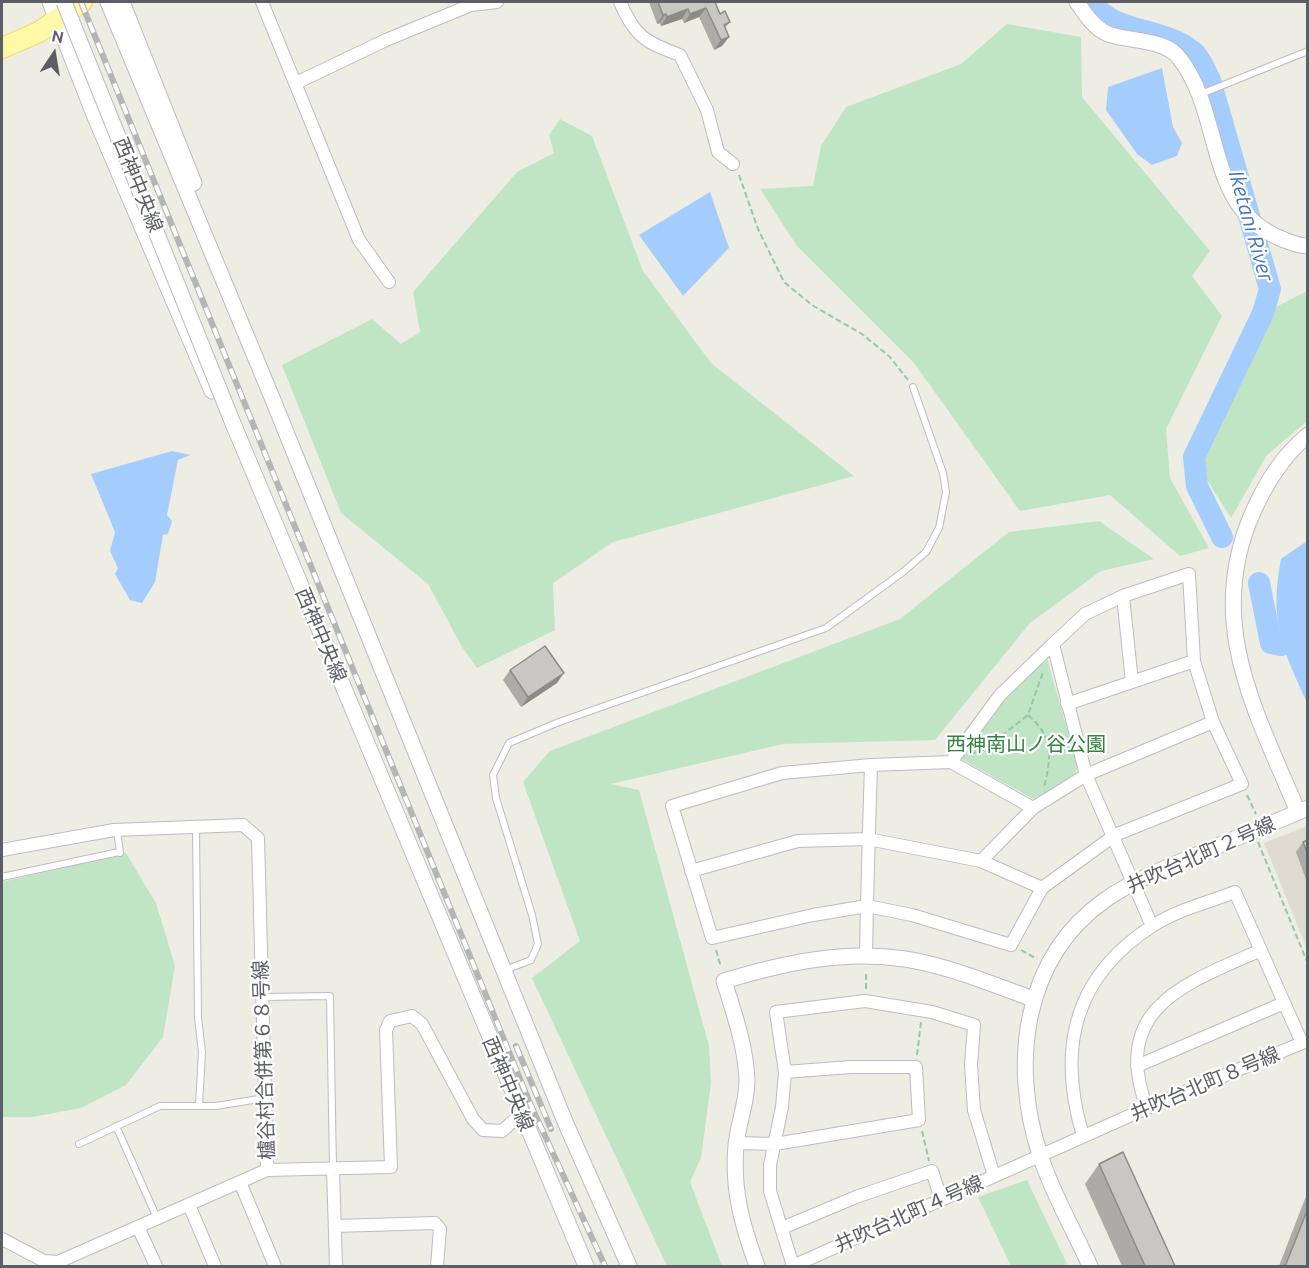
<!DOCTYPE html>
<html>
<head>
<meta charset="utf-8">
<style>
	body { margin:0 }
	#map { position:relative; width:1309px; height:1268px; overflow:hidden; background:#eeede3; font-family:Ubuntu,sans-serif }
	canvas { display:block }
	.frame { position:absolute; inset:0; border:3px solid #5b5e64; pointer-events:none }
	.north { position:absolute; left:24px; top:24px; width:60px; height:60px; -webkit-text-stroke:4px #fff; paint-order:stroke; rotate:12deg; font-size:16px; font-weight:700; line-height:24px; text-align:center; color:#5b5e64 }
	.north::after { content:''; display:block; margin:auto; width:21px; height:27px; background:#5b5e64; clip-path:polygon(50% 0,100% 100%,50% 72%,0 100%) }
</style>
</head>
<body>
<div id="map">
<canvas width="1309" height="1268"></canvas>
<div class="frame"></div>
<div class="north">N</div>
</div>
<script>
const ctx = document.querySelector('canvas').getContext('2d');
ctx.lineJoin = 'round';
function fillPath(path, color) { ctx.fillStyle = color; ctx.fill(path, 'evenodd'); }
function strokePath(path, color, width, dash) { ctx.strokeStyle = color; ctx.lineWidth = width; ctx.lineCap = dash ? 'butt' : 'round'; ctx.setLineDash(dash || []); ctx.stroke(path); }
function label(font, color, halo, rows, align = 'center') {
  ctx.font = font + ' Ubuntu,"Noto Sans JP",sans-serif'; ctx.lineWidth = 4.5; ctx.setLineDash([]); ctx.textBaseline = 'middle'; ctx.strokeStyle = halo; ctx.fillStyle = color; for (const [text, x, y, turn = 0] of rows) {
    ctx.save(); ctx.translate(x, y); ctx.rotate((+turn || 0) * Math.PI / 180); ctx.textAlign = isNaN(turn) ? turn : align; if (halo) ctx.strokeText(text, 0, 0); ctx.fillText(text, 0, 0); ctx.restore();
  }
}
fillPath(new Path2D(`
	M1307,826V949L1264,843Z`), '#dedcd1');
fillPath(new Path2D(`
	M1007,24L1081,37L1082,97L1210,251L1192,276L1222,316L1166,429L1170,478L1209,548L1180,556L1110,495L1020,511L914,363L797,246L760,189L813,186L821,146L846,107L961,64Z
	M560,119L592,136L643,271L711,363L854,476L613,542L553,583L555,630L477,668L462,647L428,584L341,513L282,365L372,319L401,344L420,332L413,292L517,172L554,153L549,135Z
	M1307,291V421L1267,455L1231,518L1202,472L1207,444L1272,309Z
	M1099,521L1154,559L1101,571L1030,623L935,740L783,744L611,784L639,790L709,1046L711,1083L701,1158L690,1182L722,1266H667L532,978L580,941L523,782L550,751L900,619L1009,532Z
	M1047,659L1078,767L1073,777L1033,799L961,759L1003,701Z
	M126,853L156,903L175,966L163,1037L126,1085L81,1108L32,1117H2V882Z
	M1027,1180L1068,1266H1011L978,1197Z`), '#c0e5c4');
fillPath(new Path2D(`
	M1162,68L1173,127L1182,143L1177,156L1152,165L1137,154L1106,110L1108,87Z
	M710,192L729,248L683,296L639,235Z
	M172,451L190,455L178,460L167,515L172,521L168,534L163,535L155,582L142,603L130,600L115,574L118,568L110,551L115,532L91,474Z
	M1307,541V703C1282,647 1269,622 1281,559Z`), '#a4cdfd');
strokePath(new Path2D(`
	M1092,2C1111,33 1162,27 1192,51C1200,57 1205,71 1210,80L1270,289L1263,313L1194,457L1197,486L1222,537
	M1259,583L1271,643L1281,645`), '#a4cdfd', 22);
const service = new Path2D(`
	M1201,94L1308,51
	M196,827L198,1018L202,1052L199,1105
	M117,830L120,853
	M2,877L119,852
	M505,970L531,960L538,944L532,915L496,798L493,775L509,743L559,722L826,628L903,572L926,552L939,528L946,492L943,473L913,387
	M262,997L330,996L333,1169
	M116,1126L157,1218
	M79,1144L160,1106H216L265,1098`);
const minor = new Path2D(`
	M262,2L359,240L389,282
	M620,2C635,37 645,42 680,55L707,110L718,152L733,164
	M296,83L386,40L471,5L497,2
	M1123,596L1132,682
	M1067,704L1194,661
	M951,762L1033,808
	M871,765L951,762L1000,695L1053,644
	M2,850L114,830L243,825L258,838L267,1170
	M981,861L1033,808L1086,775L1213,722
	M691,871L798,841L868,839L981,861L1042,888
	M866,956C867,892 869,828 871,765L782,773L672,806L712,938L813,915L867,906L912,915L1011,945L1042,888L1115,835L1242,784L1213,722L1194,661L1189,574L1123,596L1085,614L1053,644L1086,775L1152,926
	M1137,1066L1284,1003
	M1147,1108C1109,1007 1187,983 1261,950
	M736,1143L775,1144L919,1120L916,1067H851L785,1072
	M333,1169L336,1266
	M994,1176L974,1110L971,1065L974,1025L932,1012L865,1001L776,1012L785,1072L782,1107L770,1165V1191L793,1266L1147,1108L1302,1043L1235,892C1209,902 1177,910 1154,925C1073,976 1057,1049 1083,1136
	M240,1182L275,1266
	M189,1205L215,1266
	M335,1226L435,1223L440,1229L437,1266
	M138,1227L156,1266
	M782,1228L856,1197L932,1171L941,1199
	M2,1239L44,1261L58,1262L267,1170L391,1167L386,1030L390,1021L412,1016L422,1024L473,1119L483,1130L502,1131L520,1115`);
const tertiary = new Path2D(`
	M50,2L95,117L212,391
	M108,2L273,400L566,1124L629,1266
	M122,2L194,183
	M1077,2C1085,14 1094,28 1108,34C1130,42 1165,38 1180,59C1224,116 1205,209 1282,239C1290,242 1298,246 1308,246
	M232,421L586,1266
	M1298,812C1256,711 1204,622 1253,512C1266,483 1282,456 1308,435
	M757,1266C742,1225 732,1189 736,1145C738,1124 747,1102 747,1081C746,1047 734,1013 724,981C783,963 843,950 905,959C949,966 991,984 1033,999
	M1090,1266C1074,1230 1052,1193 1040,1155C1010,1064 1023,958 1105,900C1132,881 1164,869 1194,856C1232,840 1270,824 1308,808`);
const primary = new Path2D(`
	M2,48L39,32L82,2`);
strokePath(service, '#bbbcc2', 8);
strokePath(minor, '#bbbcc2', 14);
strokePath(tertiary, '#bbbcc2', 17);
strokePath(primary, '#efd65b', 22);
strokePath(new Path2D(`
	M739,175L758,229L784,282L812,305L862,334L890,357L908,380
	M1028,715C1053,736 1052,757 1044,787
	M971,754L983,750L1028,715L1043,672
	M1247,795L1256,814
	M1258,842L1308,964
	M716,950L721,967
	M1021,950L1037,959
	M866,989V971
	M917,1055L921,1022
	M922,1131L929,1161`), '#99c6ab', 2, [6, 3]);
strokePath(service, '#fff', 6);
strokePath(minor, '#fff', 12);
strokePath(tertiary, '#fff', 15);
strokePath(primary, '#fdf9a9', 20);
const rail = new Path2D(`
	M81,2L529,1101L605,1266
	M516,1046L551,1129`);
strokePath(rail, '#b4b5b5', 6);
strokePath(rail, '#fff', 4, [11]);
const tertiaryBridge = new Path2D(`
	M64,2L232,421`);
strokePath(tertiaryBridge, '#bbbcc2', 17, []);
strokePath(tertiaryBridge, '#fff', 15);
fillPath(new Path2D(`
	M649,2H715L720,14L730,22L725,28L729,37L722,46L714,50L699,17L684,23L682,19L661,26L659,23L657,24Z
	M510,670L557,683L521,707L503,680Z
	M1308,840V885L1296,852L1303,842Z
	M1099,1164L1175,1266H1122L1085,1184Z
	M1308,1191V1266H1279Z`), '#adaba6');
fillPath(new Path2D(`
	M706,8L699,17L684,23L690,14Z
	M688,9L682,19L661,26L667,17Z
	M666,14L659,23L657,24L663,15Z
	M729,37L722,46L714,50L721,40Z
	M564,673L557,683L521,707L528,697Z`), '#8d8b87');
const building = new Path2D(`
	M658,2H715L720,14L725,11L730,22L724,25L729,37L721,40L706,8L690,14L688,9L667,17L666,14L663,15Z
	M545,646L564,673L528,697L510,670Z
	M1308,840V855L1303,842Z
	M1123,1152L1175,1266H1145L1099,1164Z
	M1308,1208V1266H1284L1286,1264Z`);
fillPath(building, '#c9c7c1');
strokePath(building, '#8d8b87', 1.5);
label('20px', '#5b5e64', '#fff', [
	["西神中央線",138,185,68],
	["西神中央線",321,635,67],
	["井吹台北町２号線",1201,855,-24],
	["櫨谷村合併第６８号線",264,1060,-92],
	["西神中央線",508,1084,67],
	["井吹台北町８号線",1205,1084,-23],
	["井吹台北町４号線",909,1214,-24]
]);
label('20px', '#358141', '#fff', [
	["西神南山ノ谷公園",1026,744]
]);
label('italic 21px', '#4675c1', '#fff', [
	["Iketani River",1251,226,74]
]);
</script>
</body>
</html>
